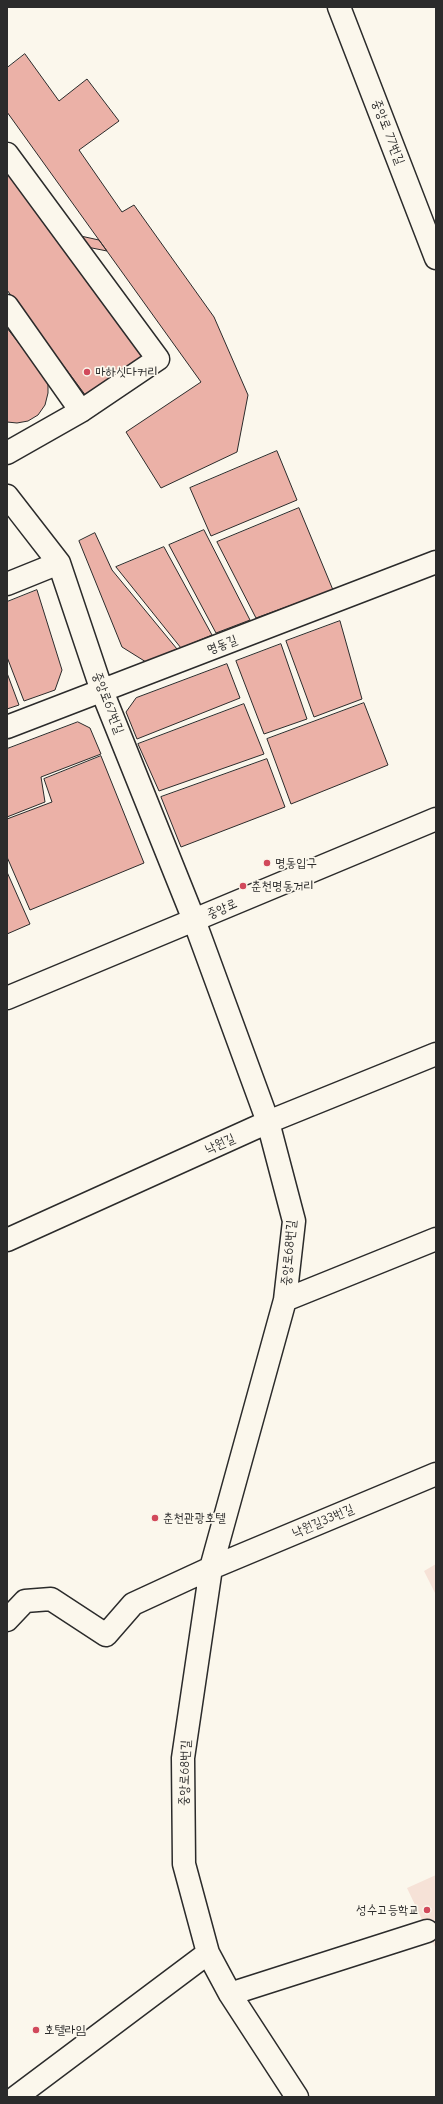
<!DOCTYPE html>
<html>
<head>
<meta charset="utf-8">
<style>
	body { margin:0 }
	#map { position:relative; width:443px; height:2104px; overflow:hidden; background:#fbf7ec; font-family:"Comic Neue",sans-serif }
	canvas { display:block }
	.frame { position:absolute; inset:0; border:8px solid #2b2b2b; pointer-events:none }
</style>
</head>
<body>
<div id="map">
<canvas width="443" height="2104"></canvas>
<div class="frame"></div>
</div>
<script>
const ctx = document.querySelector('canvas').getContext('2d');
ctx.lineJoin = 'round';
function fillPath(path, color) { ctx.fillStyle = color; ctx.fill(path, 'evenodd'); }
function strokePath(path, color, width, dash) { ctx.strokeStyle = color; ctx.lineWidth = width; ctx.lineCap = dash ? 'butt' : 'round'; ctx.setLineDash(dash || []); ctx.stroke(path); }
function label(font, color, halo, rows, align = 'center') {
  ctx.font = font + ' "Comic Neue","Poor Story",sans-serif'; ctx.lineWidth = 3.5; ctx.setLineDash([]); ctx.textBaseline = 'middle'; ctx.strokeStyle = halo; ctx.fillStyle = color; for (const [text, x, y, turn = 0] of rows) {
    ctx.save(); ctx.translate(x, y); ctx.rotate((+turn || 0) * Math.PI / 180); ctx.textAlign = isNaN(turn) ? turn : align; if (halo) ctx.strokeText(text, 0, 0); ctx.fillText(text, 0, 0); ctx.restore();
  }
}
fillPath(new Path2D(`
	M436,1564V1595L424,1571Z
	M436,1875V1949L407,1888Z`), '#f6e2d7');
const building = new Path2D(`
	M25,54L59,101L87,79L119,121L79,150L122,212L134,205L214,317L248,395L237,452L161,488L126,432L201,382L7,112V68Z
	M7,168L146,355L86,396L7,290Z
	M53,230L99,240L107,251L62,242Z
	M7,328L48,381V393L45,405L38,415L28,421L17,423L7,422Z
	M277,451L297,500L211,536L190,488Z
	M299,508L333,590L256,618L217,542Z
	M204,530L250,620L216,633L169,545Z
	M95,533L112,570L177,649L146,662L122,647L79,541Z
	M164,547L212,635L181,648L116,567Z
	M37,590L62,670L55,690L24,701L7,657V602Z
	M340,621L362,699L314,717L286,641Z
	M281,644L307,719L264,734L236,661Z
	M227,664L240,698L137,739L126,712L136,698Z
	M7,673L19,705L7,709Z
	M364,703L388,765L291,804L267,739Z
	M244,704L264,754L159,791L138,744Z
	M78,722L90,728L101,754L41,777L45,802L7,817V749Z
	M101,756L144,863L30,910L7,857V819L52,802L44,779Z
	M267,759L285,807L181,847L161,797Z
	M7,872L30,924L7,934Z`);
fillPath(building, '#ebb1a7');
strokePath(building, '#2b2b2b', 1);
const minor = new Path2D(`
	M339,7L436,258
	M7,154L158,359L81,411L7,453
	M7,306L81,411
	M7,496L59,563L102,691L194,920L268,1122L294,1221L285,1300L211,1568L183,1758L184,1864L208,1953L230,1994L297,2097
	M7,584L59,563
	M7,727L436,562
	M7,998L436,819
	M7,1240L268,1122L436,1054
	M285,1300L436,1239
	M7,1620L25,1601L51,1599L106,1635L133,1604L211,1568L436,1474
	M230,1994L427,1931
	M16,2097L208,1953`);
strokePath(minor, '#2b2b2b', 25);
strokePath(minor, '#fbf7ec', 22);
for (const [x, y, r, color] of [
	[87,372,4,"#d1495b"],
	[267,863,4,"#d1495b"],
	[243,886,4,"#d1495b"],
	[155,1518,4,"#d1495b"],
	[427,1910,4,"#d1495b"],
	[36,2030,4,"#d1495b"]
]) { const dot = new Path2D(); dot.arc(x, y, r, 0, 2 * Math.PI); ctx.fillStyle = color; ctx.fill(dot); strokePath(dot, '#fbf7ec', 1.5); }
label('13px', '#2b2b2b', '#fbf7ec', [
	["중앙로 77번길",388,132,69],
	["명동길",222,645,-21],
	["중앙로67번길",108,703,69],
	["중앙로",222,909,-23],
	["낙원길",220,1144,-24],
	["중앙로68번길",289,1253,-85],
	["낙원길33번길",323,1521,-23],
	["중앙로68번길",185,1773,-88]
]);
label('13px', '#2b2b2b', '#fbf7ec', [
	["마하싯다커리",95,372],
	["명동입구",275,863],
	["춘천명동거리",251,886],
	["춘천관광호텔",163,1518],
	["성수고등학교",419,1910,"right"],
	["호텔라임",44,2030]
], 'left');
</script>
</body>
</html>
